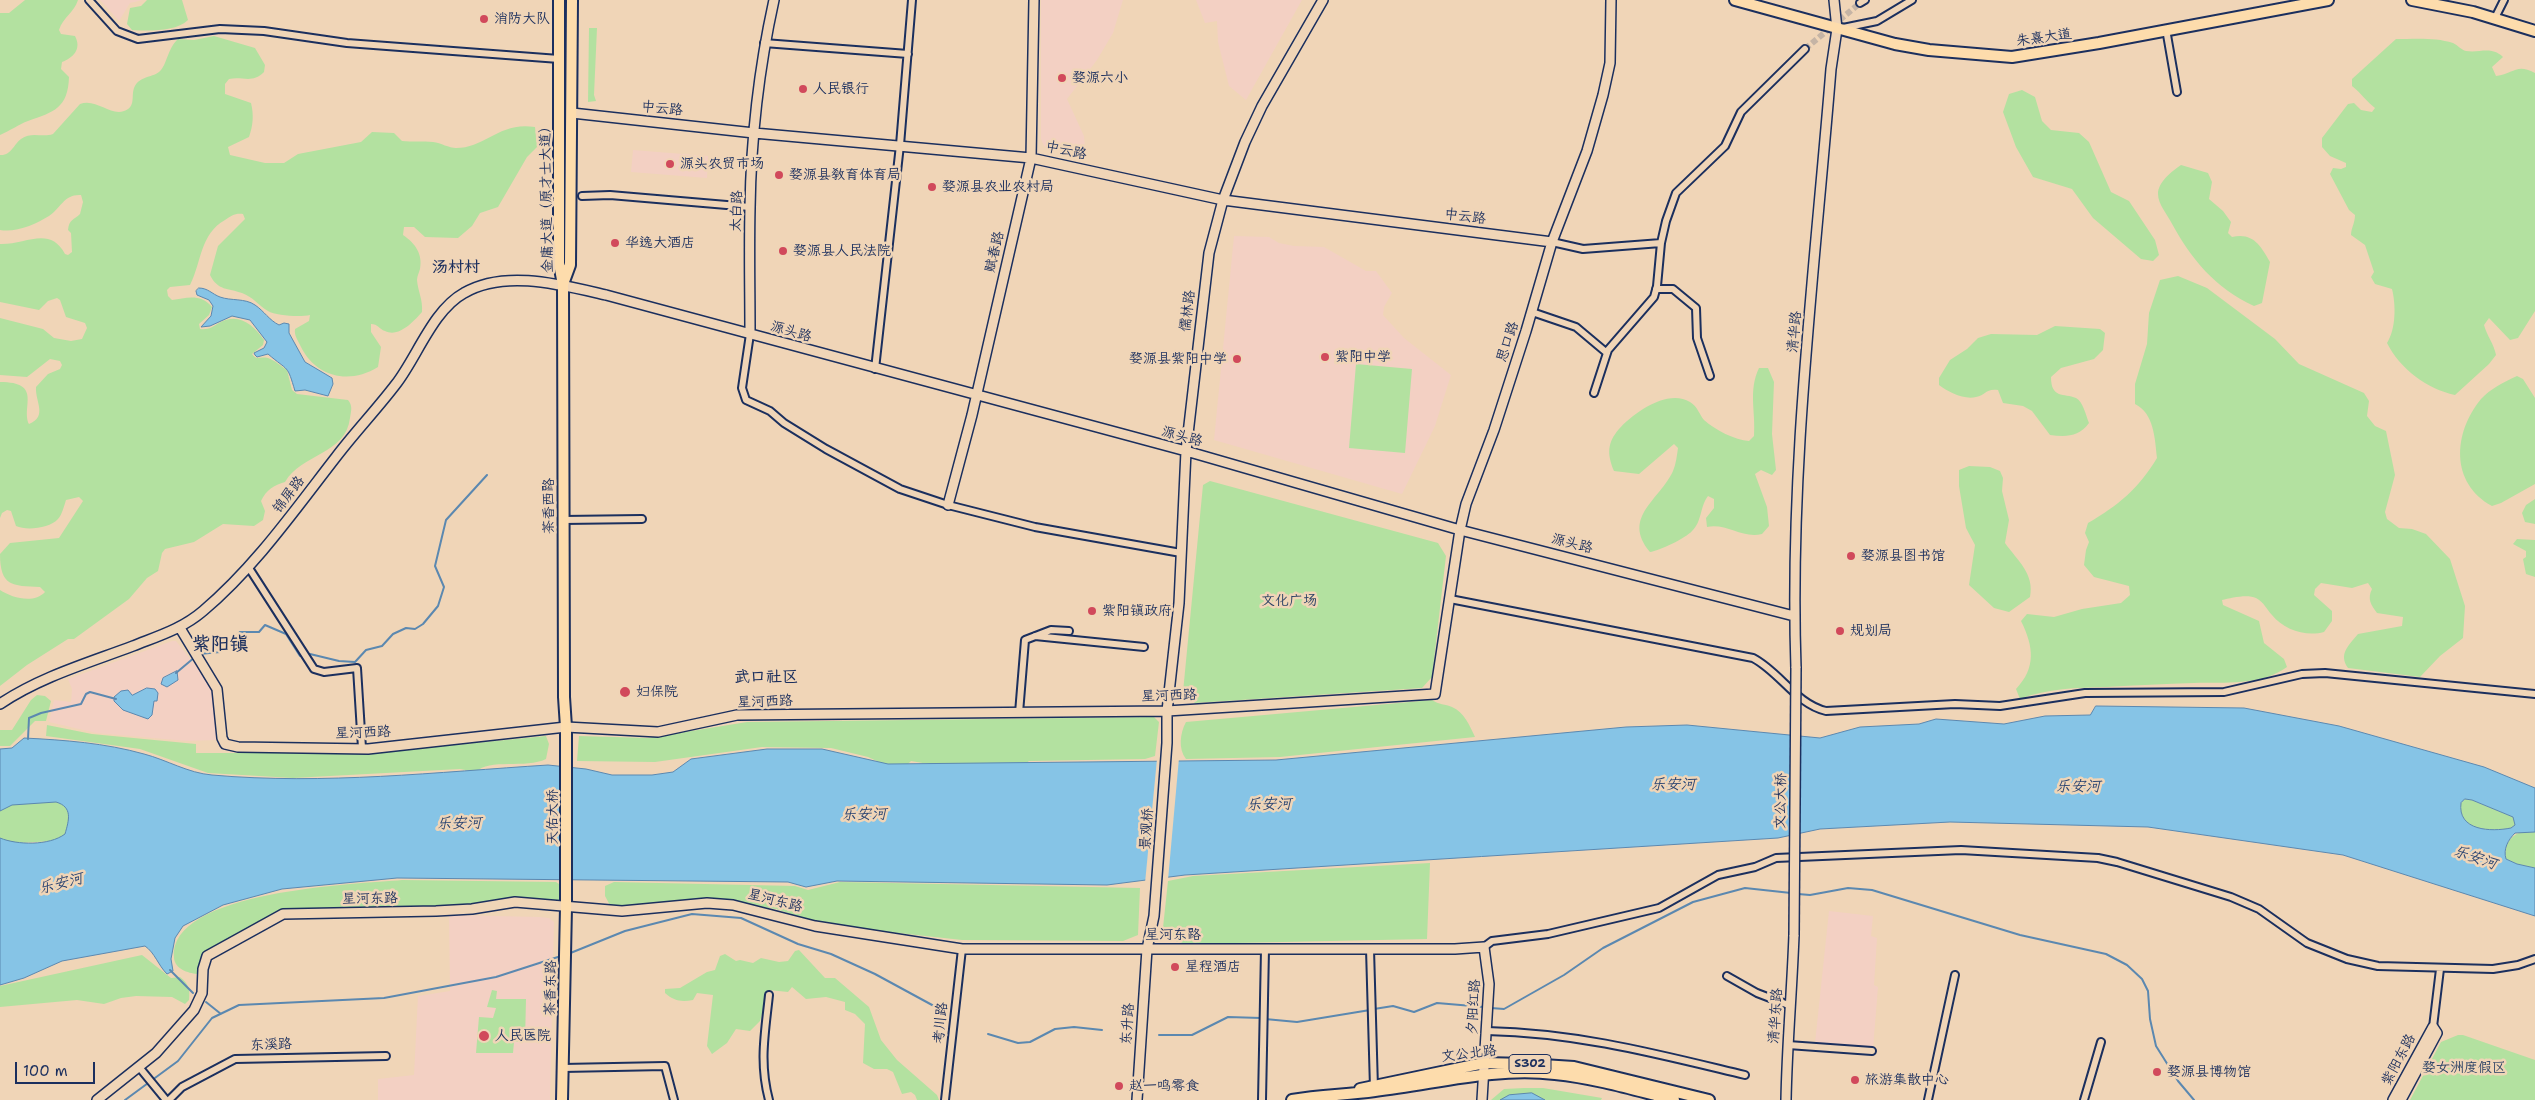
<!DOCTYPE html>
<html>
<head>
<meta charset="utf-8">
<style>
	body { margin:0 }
	#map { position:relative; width:2535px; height:1100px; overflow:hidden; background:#f0d5b7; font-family:"Shantell Sans",sans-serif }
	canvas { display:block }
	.scale { position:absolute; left:15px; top:1062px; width:80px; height:22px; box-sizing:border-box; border:2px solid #1b2f5e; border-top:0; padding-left:6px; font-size:15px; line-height:18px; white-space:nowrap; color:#1b2f5e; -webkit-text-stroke:4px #f0d5b7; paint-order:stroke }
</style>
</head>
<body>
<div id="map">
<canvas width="2535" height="1100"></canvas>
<div class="scale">100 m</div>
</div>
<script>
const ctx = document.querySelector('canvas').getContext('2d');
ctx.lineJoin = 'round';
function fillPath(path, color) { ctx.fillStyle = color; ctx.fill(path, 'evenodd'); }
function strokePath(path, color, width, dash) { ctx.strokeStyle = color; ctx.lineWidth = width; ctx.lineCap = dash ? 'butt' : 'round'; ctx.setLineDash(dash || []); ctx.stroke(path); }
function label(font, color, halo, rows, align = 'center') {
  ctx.font = font + ' "Shantell Sans","LXGW WenKai TC",sans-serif'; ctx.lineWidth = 5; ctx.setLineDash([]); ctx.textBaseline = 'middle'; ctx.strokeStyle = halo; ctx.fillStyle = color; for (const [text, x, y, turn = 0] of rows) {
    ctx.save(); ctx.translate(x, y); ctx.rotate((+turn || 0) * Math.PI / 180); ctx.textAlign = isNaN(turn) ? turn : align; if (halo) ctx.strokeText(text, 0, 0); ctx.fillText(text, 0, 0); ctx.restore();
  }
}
fillPath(new Path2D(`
	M100,0H143L130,3L119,21Z
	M1041,0H1123L1113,33L1097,60L1067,99L1084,136L1085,147L1082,156L1051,150L1044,146L1041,139Z
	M1196,0H1302L1246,100L1229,86L1218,42L1217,21L1205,23Z
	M633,150L708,156L707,178L631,172Z
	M1234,236L1269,237L1279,243L1294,246L1324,247L1366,271H1376L1392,293L1384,307L1383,315L1404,338L1451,375L1435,426L1402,494L1214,440Z
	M172,641H176L206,679L213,695L216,717V740L187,741L96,733L49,722L54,700L71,702L72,689L68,679Z
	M1829,911L1873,916L1871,936L1877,938L1874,985L1878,987L1873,1049L1815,1043Z
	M449,915L540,917L549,918L554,922L550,1100H378V1079L414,1075L418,996L450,991Z`), '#f3d0c3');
fillPath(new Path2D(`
	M25,0H78C74,13 63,17 59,30L61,34L75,36C82,49 73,58 62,62L61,69L69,77C68,108 54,112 28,121C19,124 10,131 0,135V13H9Z
	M147,0H182L188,20C176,32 147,31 132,30L127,24L130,8L141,6Z
	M589,28H597L594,95L596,101L588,102Z
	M214,36L255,48L265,65L264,72C252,84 243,76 229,79L225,84V94L251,103C254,115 253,126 249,137L228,147L230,155L265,163H284L298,154L361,142L372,132L394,133L402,141C412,142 423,141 433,142C441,143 449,148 456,148C485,148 500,121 535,127L537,147L527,157L498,207L480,213L472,226L458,238L425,237L414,227H404L403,235C415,243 423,254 420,269C419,273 417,276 417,280C418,292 423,299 422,312C414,321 399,338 385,331C379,329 378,324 371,324V332L381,347L378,367C349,385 316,377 301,347C298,340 294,336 295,329L309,321L310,315C301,317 276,316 268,311C258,305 253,297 242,293C228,288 218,291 210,275L218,246L245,219L243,214C235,213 231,216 225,220C200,234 202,261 190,285L170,287L167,290L168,296L172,300C186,298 201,293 212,307L209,315L199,324L200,329C209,330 212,327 219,323C238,312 253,324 264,340L263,345L252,354C257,361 260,356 268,358C274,360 281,366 287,370L292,390L297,394L348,400C353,406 351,411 350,418C346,454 301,454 285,482C274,485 266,490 261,501L265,511L263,520L254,526L223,524L194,542L165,549L162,553L158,571L147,578L129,599L74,639H68L27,665L0,686V590C12,598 34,604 45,592L40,587C12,586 0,586 0,554L10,543L59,538L83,501L79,497L66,500C64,506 62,515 58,519C50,528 27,531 16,526L11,511L7,510L2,513L0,518V382C43,382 21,407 29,424C48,416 35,402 36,387L48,374L60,369L62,365L60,361L50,359L27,377L0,375V318L43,329L54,338L71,341L82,339L87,328L85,323L66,317L60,300L57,298L48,301L39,310L0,302V244C25,245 50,225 65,254L68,255L72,252L71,233L68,230C69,219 74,220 80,214L83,202L81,195C64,194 61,208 49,216C36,224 16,233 0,230V155C11,156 14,144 21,139C32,131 42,138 53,134L80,104C96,98 110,116 124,111C136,107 131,97 134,88C139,76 151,78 159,72C167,66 167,49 178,39L194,40Z
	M2396,39C2414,39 2435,37 2453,43C2458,45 2461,50 2466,51C2481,53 2491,46 2503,57L2492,67L2496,76C2514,74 2516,63 2535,73V311L2518,338L2510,340L2489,318L2484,325C2487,336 2494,344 2496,355L2489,364L2455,395C2427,389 2400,369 2387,343C2396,329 2396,305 2392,289L2375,284L2371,277L2374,272L2365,245L2351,235C2351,228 2355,223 2355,215L2349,210L2330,174L2333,168L2341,169L2346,167V163L2330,156L2322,147V138L2348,104L2354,103L2361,110L2372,112L2375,108C2367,102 2361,93 2352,86V79Z
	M2022,90L2035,97L2042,121L2051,130L2079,133L2089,142L2111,192L2129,201L2155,240L2159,255L2153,261L2141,259L2093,218L2072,189L2033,177L2016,147L2003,112L2009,94Z
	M2181,165L2208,173L2212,182L2209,199L2223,211L2231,222L2228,233L2232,237C2253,232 2261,246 2270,262L2262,303L2254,306C2215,288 2191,259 2171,222C2167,214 2158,204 2158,194C2158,182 2172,171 2181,165Z
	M2178,276L2207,288L2275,339L2299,364L2364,393L2369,401L2367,416L2375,426L2386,431L2395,475L2385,512L2387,519L2399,528L2412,529L2426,534L2450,559L2465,606L2463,638L2440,656L2420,677L2348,668C2338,654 2349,645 2358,634L2402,626L2403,617L2377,613C2371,605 2367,599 2372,589L2368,583L2352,588L2321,583L2315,589L2314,595L2332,611V621L2324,632C2306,637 2284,630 2272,615C2267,610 2264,602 2256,598C2247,594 2231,598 2222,600L2223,605L2259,621L2264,643L2284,659L2287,667C2261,686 2224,682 2194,683C2165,684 2136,685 2106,687C2077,688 2048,688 2020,699L2016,689C2036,668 2034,647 2021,621L2027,614L2054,617L2082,609L2121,603L2130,595L2129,586L2094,577L2084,565L2086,550L2089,542L2085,533L2088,523C2119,505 2138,489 2157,458C2155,439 2154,413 2135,404V384L2147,344L2149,313L2160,280Z
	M2055,326L2100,329L2105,333L2103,350L2094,359L2061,368L2051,377C2051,399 2064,393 2076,398C2083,401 2086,416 2089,423C2079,437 2066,437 2050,435L2032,411L2023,406L2003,403L1998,390C1986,388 1986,395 1976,397C1964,400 1948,392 1939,385V378L1950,360L1967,349L1978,338L1991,334L2037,335Z
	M1356,364L1412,369L1405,453L1349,448Z
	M1759,368H1768L1774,382L1772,434L1776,470L1772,475L1761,470L1755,474L1767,507L1769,526L1762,534C1742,539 1727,523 1707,527L1706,518L1714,508V499L1708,496C1700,506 1702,522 1692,531C1686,538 1659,551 1650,552C1621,517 1660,500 1673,471C1676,464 1677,455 1678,448L1674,444L1639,474L1614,471C1607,454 1607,443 1619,429C1633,413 1668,388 1690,402C1698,407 1699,414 1704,420C1715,430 1735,440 1749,441L1754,436C1756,412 1748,391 1759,368Z
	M2517,376L2523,379L2535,398V484L2501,503L2492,506C2450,483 2453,433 2481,399C2490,389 2504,382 2517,376Z
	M1969,466L1990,467L2000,471L2003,478L2002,491L2009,520L2005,543C2017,560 2035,574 2030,597L2009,612L1994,608L1969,585L1975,545L1966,528L1959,486V470Z
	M1210,481L1438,543L1446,556L1432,677L1422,688L1195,703L1183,692L1203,485Z
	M2535,499V524L2525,522L2522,513L2526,505Z
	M2517,539L2535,540V577L2526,574L2523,559L2526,557V551L2513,544Z
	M37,695L45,696L51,701L46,721H35L10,746H0V730H12L31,700Z
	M1432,700C1439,705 1445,704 1452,707C1464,712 1470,726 1475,737L1280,757L1186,759C1178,749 1180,733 1186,722Z
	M1154,717L1159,722L1155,756L1145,759L1029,761L1019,769L946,767L911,761L905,767H890L868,757L831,748L762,747L655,762L577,761L579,736L648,738L747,722Z
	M47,725L92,734L196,744V753H374L546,736L549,744L546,759C526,769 489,758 476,772L460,769L293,778L208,773L140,749L46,736Z
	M100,748L72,840L0,844V753Z
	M2465,799L2472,800L2513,817L2515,825L2511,828C2491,832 2457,831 2461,803Z
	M2523,832H2535V868L2517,864L2506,859C2503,846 2511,834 2523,832Z
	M1430,863L1427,939L1186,944L1162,937L1168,881L1193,876Z
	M402,880L556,882L559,884L560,903L282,913L211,951L197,974C188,973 175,969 174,958C168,890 358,884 402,880Z
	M614,882L795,886L808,890L840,882L1140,888L1138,935L1123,941L962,940L825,925L776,909L710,900L612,909L605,896V886Z
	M799,950L825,978H835L869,1007L881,1040L897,1060L937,1095L939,1100H917L915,1095L911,1092L902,1094L893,1072L887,1069H874L863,1063L865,1024L855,1014L845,1010V1002L826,997L806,999L792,987L788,992L769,990L760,1021L750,1031L736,1029L727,1043L712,1054L707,1046L713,995L697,993L693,1000C681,1002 674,1001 665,993V989L680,988L707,972L715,970L720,956L725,954L736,961L740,960L753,963L761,958L779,962L788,961L795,951Z
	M142,955L171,978L180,977C189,984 190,989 189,1000L185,1004L172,997L136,996L121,998L104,1004L77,1000L0,1007V986Z
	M492,990L497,991L496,999H526L525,1042H514L513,1053H476L479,1017L493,1018L496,1008L487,1007Z
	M2458,1035H2463L2535,1060V1100H2410L2441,1042Z
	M1524,1088H1543L1602,1098L1601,1100H1491L1504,1089Z`), '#b3e1a0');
const water = new Path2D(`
	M199,288C208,288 212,294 220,297C231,301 245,298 255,305C264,311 269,320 279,325L284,323L289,324V333L305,362L332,378L333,384L328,396L305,390L295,391C287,364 289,372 268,354L257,357L255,355L254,353L264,348L267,342L250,320L232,316L210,326L201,327L211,316L213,306L209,300L197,295L196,291Z
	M177,671L178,680L167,687L161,684L163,678Z
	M147,688L155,689L158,693L157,701H154L152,715L148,719L123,710L114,701V697L121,691L128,690L132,695Z
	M2096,706L2244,708L2339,726L2484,767L2535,788V832L2515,833C2508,840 2503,849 2506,859L2517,864L2535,868V916L2343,855L2148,827L1950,822L1820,829L1778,838L1185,875L1107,885L837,881L806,887L788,882L397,878L282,889L223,905L183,926L175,938L171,959L173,971L167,974C158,965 155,953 145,946L62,961L24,978L0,985V838C17,845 49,846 65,834C69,820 73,807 56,802L12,805L0,811V749L12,748L24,738C64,740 105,743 144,754C167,760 188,773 212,775C324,785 437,772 548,765L586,769L612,775H652L673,772L691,759L767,749H822L888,764L1276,760L1626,727L1687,725L1820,738L1860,727L1919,724L1936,719L2004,724L2045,716L2090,715ZM2465,799L2472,800L2513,817L2515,825L2511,828C2491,832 2457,831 2461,803Z
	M1532,1093L1545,1100H1500L1509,1095Z`);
fillPath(water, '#86c4e6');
strokePath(water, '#5b88b0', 1);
fillPath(new Path2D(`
	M1179,758L1168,880L1145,883L1157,759Z`), '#f0d5b7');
strokePath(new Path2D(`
	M199,654L220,652L240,632H259L265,625L286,634L300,656L310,654L339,661L355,662L366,650L382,646L393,634L406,628L415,629L423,624L438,606L444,587L435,566L446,520L487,475
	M176,673L195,657
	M28,739L29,718L41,713L81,704L86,694L90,692L116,699
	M1798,894L1810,895L1848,888L1872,890L2020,935L2106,954L2127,965L2142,979L2148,991L2150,1019L2156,1046L2178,1081L2194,1100
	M568,954L625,931L692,914L741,918L798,944L831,954L875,974L945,1012
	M170,970L193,993
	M206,1002L221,1014
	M1491,1008L1504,1009L1564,975L1603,948L1693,902L1745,888L1791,893
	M1374,1009L1393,1006L1414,1012L1437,1003L1484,1007
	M1265,1019L1297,1022L1370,1010
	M988,1034L1018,1043L1030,1042L1055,1029L1074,1027L1102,1030
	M1159,1035H1192L1228,1017L1261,1018
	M125,1100L178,1061L212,1018L239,1005L384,998L496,977L561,956`), '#5b88b0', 2);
strokePath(new Path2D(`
	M1805,49L1860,3`), '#c5b4a5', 6, [6, 3]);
const street = new Path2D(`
	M89,0L117,31L138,39L220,29L264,31L347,43L559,59
	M1860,3L1865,0
	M2495,18L2504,0
	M1843,28L1877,21L1912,0
	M2166,29L2177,92
	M764,43L908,54
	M582,196L610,195L750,207
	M1552,242L1583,249L1661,243L1666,221L1676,193L1725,146L1741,112L1805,49
	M1656,289H1673L1696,308L1697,338L1710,376
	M1532,312L1576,327L1607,353
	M750,334L742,388L746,400L770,411L784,423L826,449L900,489L948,505L1035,527L1181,553
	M875,369L900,145L912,0
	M1594,393L1608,350L1654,297L1657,286L1661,243
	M563,520L642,519
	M249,568L314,669L324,672L357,668L362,748
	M1450,599L1753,658C1780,672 1796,704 1826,711L1955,704L2000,706L2085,693L2224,692L2302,674L2325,673L2535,694
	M1035,636L1144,647
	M1019,713L1025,640L1051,630L1069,631
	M1484,947L1492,941L1548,934L1659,908L1718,875L1755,867L1776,858L1961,850L2098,858L2117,862L2231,897L2259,909L2307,943L2347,959L2378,966L2493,969L2518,965L2535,959
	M1370,949L1374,1088
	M1727,976L1757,993L1791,1006
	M2433,1027L2440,969
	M1487,1031C1579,1033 1657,1054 1745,1075
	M1788,1045L1872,1051
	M139,1067L166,1100
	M563,1068L665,1066L674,1100
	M169,1100L182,1087L235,1059L386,1056
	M769,1100C759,1063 765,1033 769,995
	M945,1100L962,949
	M1262,1100L1265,949
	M1928,1100L1955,975
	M2084,1100L2101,1042`);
const secondary = new Path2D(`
	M572,113L754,133L1031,158L1223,200L1552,242
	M750,334C750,292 749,250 750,208C751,139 759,68 774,0
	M948,505L972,415L1031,158L1034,0
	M180,628L217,689L222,738L225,744L238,747L368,749L566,727L658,732L737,715L1167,711L1435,694L1460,530L1466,504L1494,430L1526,331L1552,242L1587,151L1603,95L1610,63L1611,0
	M1796,668C1789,468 1815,268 1831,69L1837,29L1834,0
	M0,704C40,677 88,663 133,646C158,636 182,629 203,611C255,567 294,511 336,457C355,432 377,409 396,384C417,357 433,310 464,293C505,269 562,285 606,295L1186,451L1460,530L1794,616
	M97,1100L156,1053L194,1010L202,993L203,969L207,956L283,914L436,911L472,909L515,902L622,911L707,903L733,905L815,926L962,949H1455L1484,947L1489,984L1482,1100
	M1137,1100L1147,949L1154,916L1167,743V711L1179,603L1186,451L1209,253L1223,200L1245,142L1262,106L1323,0
	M1786,1100C1787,1045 1792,990 1794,935
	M2393,1100L2433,1027L2437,1033L2401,1100`);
const primary = new Path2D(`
	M559,0V263L563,285L564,697L566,727V907L562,1100
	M1735,0L1895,44L1929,50L2012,57L2099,43L2328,0
	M2412,0L2473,12L2535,31
	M563,284L570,265L572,0
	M1360,1089L1484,1063L1527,1064L1574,1067L1709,1100
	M1292,1100C1320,1095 1347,1095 1375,1091C1436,1084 1493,1067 1555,1074C1595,1078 1635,1090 1674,1100`);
strokePath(street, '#1b2f5e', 10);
strokePath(secondary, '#1b2f5e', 12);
strokePath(primary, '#1b2f5e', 14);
strokePath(street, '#f0d5b7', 6);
strokePath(secondary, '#f0d5b7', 9);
strokePath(primary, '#fddcac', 10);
const secondaryBridge = new Path2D(`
	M1794,935L1796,668`);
strokePath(secondaryBridge, '#1b2f5e', 12, []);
strokePath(secondaryBridge, '#f0d5b7', 9);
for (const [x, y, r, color] of [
	[484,19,5,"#d1495b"],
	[1062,78,5,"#d1495b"],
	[803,89,5,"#d1495b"],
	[670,164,5,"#d1495b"],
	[779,175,5,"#d1495b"],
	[932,187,5,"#d1495b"],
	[615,243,5,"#d1495b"],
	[783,251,5,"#d1495b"],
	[1325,357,5,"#d1495b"],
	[1237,359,5,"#d1495b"],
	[1851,556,5,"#d1495b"],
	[1092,611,5,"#d1495b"],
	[1840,631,5,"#d1495b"],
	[625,692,6,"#d1495b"],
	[1175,967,5,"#d1495b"],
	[484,1036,6,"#d1495b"],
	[2157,1072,5,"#d1495b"],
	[1855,1080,5,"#d1495b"],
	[1119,1086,5,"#d1495b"]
]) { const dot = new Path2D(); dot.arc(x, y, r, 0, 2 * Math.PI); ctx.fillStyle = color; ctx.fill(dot); strokePath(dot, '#f0d5b7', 2); }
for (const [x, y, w] of [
	[1530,1064,42]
]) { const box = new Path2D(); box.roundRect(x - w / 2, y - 9.5, w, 19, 4); ctx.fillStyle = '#f0d5b7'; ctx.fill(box); strokePath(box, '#1b2f5e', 1); }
label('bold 12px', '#1b2f5e', null, [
	["S302",1530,1064]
]);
label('14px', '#1b2f5e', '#f0d5b7', [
	["消防大队",494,19],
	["婺源六小",1072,78],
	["人民银行",813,89],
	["源头农贸市场",680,164],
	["婺源县教育体育局",789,175],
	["婺源县农业农村局",942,187],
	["华逸大酒店",625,243],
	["婺源县人民法院",793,251],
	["紫阳中学",1335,357],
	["婺源县紫阳中学",1227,359,"right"],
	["婺源县图书馆",1861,556],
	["紫阳镇政府",1102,611],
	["规划局",1850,631],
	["妇保院",636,692],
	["星程酒店",1185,967],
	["人民医院",495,1036],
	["婺源县博物馆",2167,1072],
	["旅游集散中心",1865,1080],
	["赵一鸣零食",1129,1086]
], 'left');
label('14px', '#1b2f5e', '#f0d5b7', [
	["朱熹大道",2044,38,-8],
	["中云路",662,109,6],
	["中云路",1066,151,12],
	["金庸大道（原才士大道）",547,196,-91],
	["太白路",737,211,-88],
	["中云路",1465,217,7],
	["赋春路",995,252,-77],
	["儒林路",1188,311,-83],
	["源头路",791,332,16],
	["清华路",1795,332,-85],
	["思口路",1508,342,-72],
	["源头路",1182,437,15],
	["锦屏路",289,495,-53],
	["茶香西路",549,506,-90],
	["源头路",1572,544,14],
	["星河西路",1169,696,-2],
	["星河西路",765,702,-2],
	["星河西路",363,733,-2],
	["文公大桥",1781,801,-89],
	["天佑大桥",553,817,-90],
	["景观桥",1147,829,-86],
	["星河东路",370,899,-1],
	["星河东路",775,901,14],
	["星河东路",1173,935],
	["茶香东路",551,988,-89],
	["夕阳红路",1474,1007,-87],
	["清华东路",1776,1016,-86],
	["考川路",941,1023,-84],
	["东升路",1128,1024,-86],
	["东溪路",271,1045,-2],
	["文公北路",1469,1054,-7],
	["紫阳东路",2399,1060,-62]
]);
label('14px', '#2a4165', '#f0d5b7', [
	["文化广场",1289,601],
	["婺女洲度假区",2464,1068]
]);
label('italic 15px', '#2b4572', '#f0d5b7', [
	["乐安河",1673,785],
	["乐安河",2078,787],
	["乐安河",1269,805,-1],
	["乐安河",864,815,-1],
	["乐安河",459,824,-1],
	["乐安河",2475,858,19],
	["乐安河",61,884,-14]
]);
label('bold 16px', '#1b2f5e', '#f0d5b7', [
	["汤村村",456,268],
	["武口社区",766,678]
]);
label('bold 19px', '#1b2f5e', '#f0d5b7', [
	["紫阳镇",220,645]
]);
</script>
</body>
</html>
